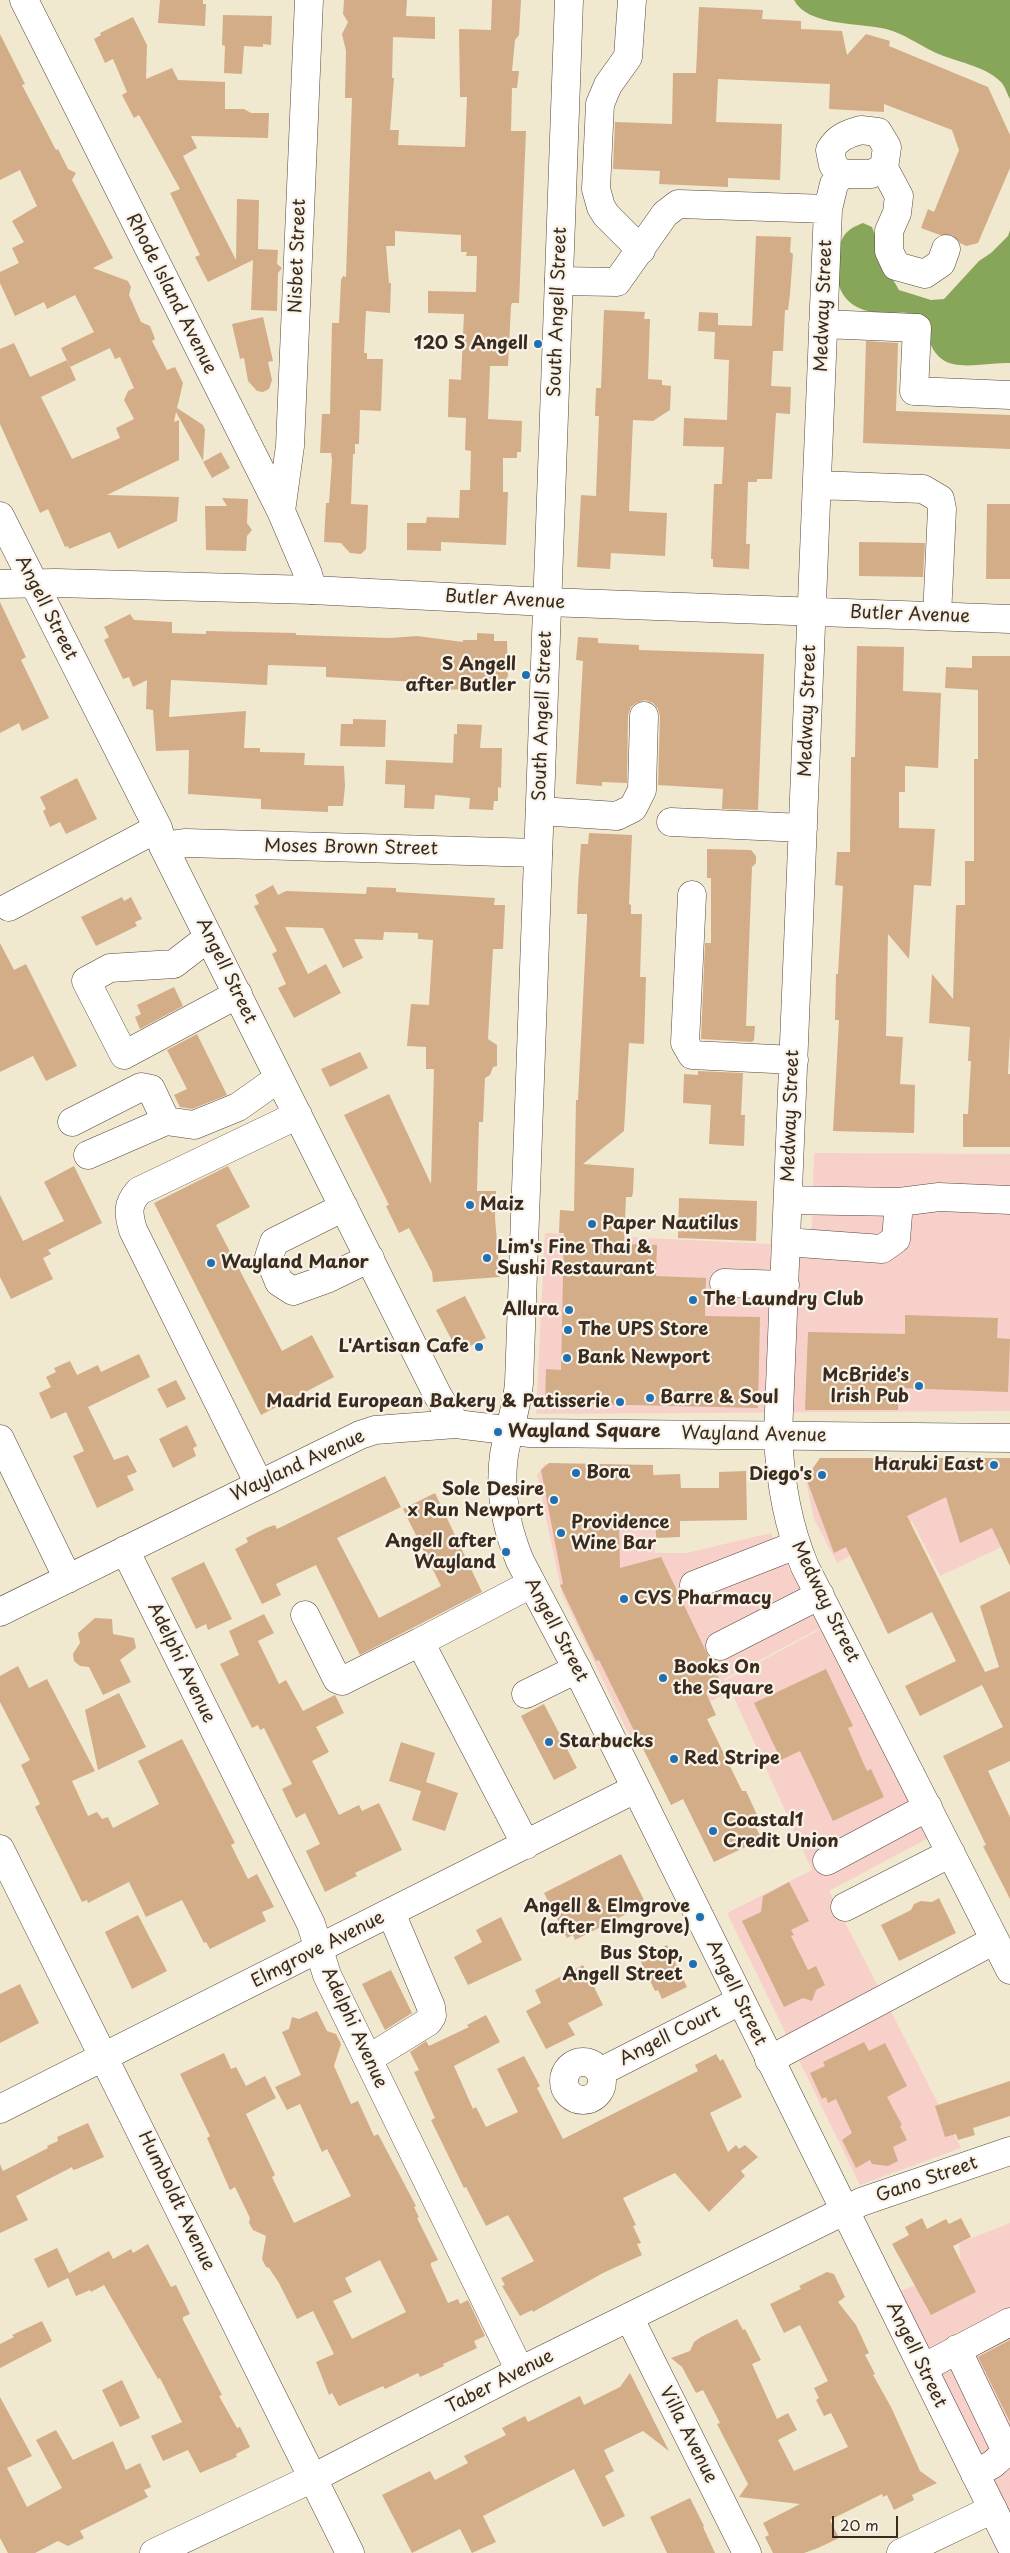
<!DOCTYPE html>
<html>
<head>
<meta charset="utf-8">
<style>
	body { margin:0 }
	#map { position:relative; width:1010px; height:2553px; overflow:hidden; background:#f1e8d0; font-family:"Playpen Sans",sans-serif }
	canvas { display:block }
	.scale { position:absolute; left:832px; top:2516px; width:66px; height:22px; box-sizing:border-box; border:2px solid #3b2a1e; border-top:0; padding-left:6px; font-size:15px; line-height:18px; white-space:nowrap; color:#3b2a1e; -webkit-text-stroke:4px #f7f3e8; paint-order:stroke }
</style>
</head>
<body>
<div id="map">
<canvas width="1010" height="2553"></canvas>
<div class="scale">20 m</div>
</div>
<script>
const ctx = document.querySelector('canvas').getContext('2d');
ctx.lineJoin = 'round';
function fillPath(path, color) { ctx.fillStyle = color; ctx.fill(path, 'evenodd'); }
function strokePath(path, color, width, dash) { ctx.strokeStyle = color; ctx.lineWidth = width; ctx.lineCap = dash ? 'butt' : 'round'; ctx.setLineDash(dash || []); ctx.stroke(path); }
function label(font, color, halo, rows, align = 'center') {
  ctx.font = font + ' "Playpen Sans",sans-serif'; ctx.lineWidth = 4.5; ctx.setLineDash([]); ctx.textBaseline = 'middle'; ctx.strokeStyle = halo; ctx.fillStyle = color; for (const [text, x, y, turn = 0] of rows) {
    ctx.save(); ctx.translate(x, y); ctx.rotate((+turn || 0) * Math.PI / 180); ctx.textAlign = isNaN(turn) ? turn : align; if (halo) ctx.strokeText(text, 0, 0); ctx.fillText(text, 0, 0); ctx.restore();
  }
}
fillPath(new Path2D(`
	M814,1153L1010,1154V1411L536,1414L545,1233L811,1246Z
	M822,1459H1010V1543L940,1576L912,1521L837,1563L814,1519L806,1481Z
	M545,1464L654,1472L655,1553H686L771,1533L820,1628L724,1679L729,1692L632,1741L562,1594L537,1475Z
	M821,1629L930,1837L829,1891L961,2148L860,2185L727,1913L812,1870L726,1680Z
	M1010,2223V2533L896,2293L942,2274L962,2281L959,2243Z`), '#f7d0ca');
fillPath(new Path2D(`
	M794,0H1010V99C1007,94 1005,86 1001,82C984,65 955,62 934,52C918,44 904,34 886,29C860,23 807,26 794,0Z
	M863,223L872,227L888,271L899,290L931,300L944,299L979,261L991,253L1008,236L1010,230V363C991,362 972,368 953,364C928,359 929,329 917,318C907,309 895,314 884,313C843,312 831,286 839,249C843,233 848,229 863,223Z`), '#88a65a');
fillPath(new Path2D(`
	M160,0H203V4H206L205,26L158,23Z
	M344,0H407L406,16L435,17V39L393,37L392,78H394L390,130H399L398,145L465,147L467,97H460L459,29L491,30L492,0H521L519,35L515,40L512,71H519L517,88H512L511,131H526L519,303H512L511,306L508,366H490L488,419L522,421L521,452H517V458H503V492H508L506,545L441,542V551L407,550V523H426L427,517L459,518L460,490H470L471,451L465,450L466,418L448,417L449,379L461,380L464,314L428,313V291L476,292L477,256H466L467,252H461V235L395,231V246H386L389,283H391L390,313L366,311L364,353H367V359H383L381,411L360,410L359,444H355V454H353L351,504L368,505L366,549L361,554L350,553L341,543L324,542L326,503H329L332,460L331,453H320L322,414H330L332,323H339L341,280L343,276L346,277L352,98H345L346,51L342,34L348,22L343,14Z
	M699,7L763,10L762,19L801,21V29L842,31L847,55L866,34L890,41L889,46L988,87L1010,135V168L978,243L966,246L960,243L952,235H940L921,228L928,209L934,212L959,150L952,130L884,104V112L829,109L830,84L718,79L716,122L782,124L780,180L728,178V187L659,184L660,171L613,169L615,122L672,124L673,73H696Z
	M223,15L272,16L271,45L263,44V47L244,46L242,74L224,73L225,46L222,45Z
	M133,17L147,45L146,79L172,68L178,80L225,82V109H244L251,113H269L268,138L191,136L197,148L183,156L236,260L237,199L259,200L258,249L278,250L277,264L282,268L278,273L277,311L251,310L253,260L208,282L195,257L200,255L170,193L180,189L139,115L134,118L122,95L127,92L113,59L105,63L94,39L101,35L100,33Z
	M0,34L25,84L22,85L56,150L58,149L68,169L76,173L72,180L113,258L93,268L128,281L131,287L129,295L141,322L150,326L155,339L152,341L167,370L175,367L183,383L177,408L203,425L205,430L203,461L176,412L174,422L179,420V460L107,495L179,497L177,521L118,549L110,532L69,549L68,546L65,547L48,509L40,513L0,424V349L14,343L30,377L67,360L76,380L41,397L72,459L120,438L116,428L134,419L124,400L128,391L134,388L120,357L115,359L110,348L70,367L61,348L94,332L75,295L47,309L44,302L15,316L0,283V272L19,263L12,248L24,242L12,221L37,206L20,170L0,180Z
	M756,236L791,237L790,252L793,254L790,294L788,310H785L783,351H773L771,386L791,387L790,414L776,413L772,479H757V482H748L746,544H750L749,569L713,567V559H711L714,484H722L724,447L683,446L684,418L727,420L729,360L714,359L715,332L698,331L699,312L718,313V325L752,326Z
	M604,310L645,312L644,319H650L648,379L662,380V385L671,386L670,410L653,421L633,420L629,511L667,513L665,556L611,553L610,569L577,567L581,495L596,496L599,416H595L596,388H601Z
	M263,317L273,361L268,362L272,380L269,389L263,392L257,391L248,381L244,358L240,359L232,324Z
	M866,341L898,343L896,411L1010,415V449L863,443Z
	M221,452L230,468L212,478L203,462Z
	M222,498L248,499L247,523L252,530L247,536L246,551L206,550L205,506H227Z
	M987,504H1010V579H986Z
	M859,542L925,543L923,577L859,576Z
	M0,602L26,657L21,660L49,718L22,731L19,723L0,733Z
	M130,614L134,620L172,622V633L206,634V631L296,633V635L390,638L417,636L463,642V640H477V633L494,634V641H507L508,676L504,682H492L491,690L417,689V682L326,677V667L268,665L267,685L171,680L169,717L246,711L244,748H260V752L305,753L304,765L344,766L345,786L343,806H328V812L261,809V799L188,794L189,750L156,751L153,710L146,709L147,680L133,687L129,677L123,679L104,640L109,637L104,627Z
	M578,637L598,638V643L639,645V650L764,654L758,810L722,809L723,789L658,785L660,716L658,709L653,703L645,700L636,703L631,707L628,715L627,783L602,782V786L576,784L583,661L576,660Z
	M857,646L904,647L903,691L941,693L938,768L905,766V792H899V828L935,829L931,886L914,885L909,959L888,934L886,1036L903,1037L900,1084L915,1085L914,1133L833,1131L839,1020H835L836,974H838L843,886L835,885L837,852H850L851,757H855Z
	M972,656H1010V1034L1008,1074H1010V1147H963V1114H968L971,1061H968L970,1027L929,1023L932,974L953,999L956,905H965V861H974V759H978V690L945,688L946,667L972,668Z
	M353,719L386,720L385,747L340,746L341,724H353Z
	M457,724L482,725L480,748H502L501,788L498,787V801H494L493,810L469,809L470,798L435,795L434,809L404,808L405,785L385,784L386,760L453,763L454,734H457Z
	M77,778L97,819L66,834L60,822L50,827L43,811L46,809L40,797Z
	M589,833L632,835L629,904L631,905V914H642L640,977H646L644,1044L629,1043L624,1131L583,1164L634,1168L633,1192L632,1197H626L624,1244L657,1245L656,1276L706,1278L705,1316L760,1317L758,1408L545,1403L546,1369L561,1370L564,1233H559L560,1210L574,1211L576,1100H578L587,919V914H577L578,886L581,844H588Z
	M707,849L751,850L756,856V863L752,867L746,1026H755L754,1040L752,1042L701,1039L705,943H711V878H707Z
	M273,885L278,895L286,891L366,894L367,887L396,888V892L495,898L494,905H505L503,949H493L488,1039L497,1045V1066L493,1067L490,1075L485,1078L483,1122H479L477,1191H496L495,1218L500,1277L433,1282L432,1272L409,1228L399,1233L386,1206L389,1205L344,1115L389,1094L431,1184L434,1069H426V1047L407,1046L411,1004L429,1005L433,940L418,939V933L384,932L383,940L354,939L363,958L343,968L323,928L285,927L308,974L326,964L341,993L294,1018L278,988L286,984L272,954L277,951L254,906L259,904L255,895Z
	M122,897L124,901L131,897L142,919L135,922L137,926L96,946L81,917Z
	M0,943L14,970L26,964L77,1066L46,1081L33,1056L0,1072Z
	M174,987L183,1006L140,1029L135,1017L141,1014L137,1005Z
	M197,1034L227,1095L192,1109L180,1107L174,1095L187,1089L167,1050Z
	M360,1052L368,1068L330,1087L321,1069Z
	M698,1071L743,1073L741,1115H745L744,1146L709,1144L711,1105L683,1103L684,1074L698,1075Z
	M74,1166L102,1223L48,1250L51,1254L43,1258L53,1279L11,1299L0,1277V1195L23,1241L64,1221L44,1182Z
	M228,1166L250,1207L216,1225L282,1351L312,1335L334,1377L261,1415L154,1203Z
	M679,1198L757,1201L756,1241L678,1238Z
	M465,1296L486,1338L458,1352L436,1310Z
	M905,1315L998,1318L997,1338L1010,1339L1008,1392L899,1388L898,1410H805L808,1332L905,1334Z
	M139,1354L150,1377L88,1407L114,1460L128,1455L137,1472L127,1476L134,1490L97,1508L73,1456L84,1451L66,1412L51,1419L39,1393L51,1387L46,1377L56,1372L54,1368L70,1361L77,1375L98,1365L101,1372Z
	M176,1380L186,1399L167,1408L157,1389Z
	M187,1425L197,1446L193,1448L196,1456L173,1468L159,1439Z
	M820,1458H1010V1566L992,1528L960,1543L946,1497L907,1516L985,1672L999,1667L980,1606L1010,1591V1761L988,1771L1010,1817V1899L983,1846L986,1845L943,1756L1003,1727L982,1685L920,1716L905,1686L956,1661L932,1612L888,1634L846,1547L834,1553L806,1478Z
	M549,1463L653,1465V1475L680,1474L681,1488H719V1472L746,1471L747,1520L680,1521V1537L656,1538L655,1523L619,1524L620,1568L661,1557L722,1685L706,1693L716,1715L707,1719L742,1791H746L758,1817L755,1818L757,1823L754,1824L762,1839L714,1862L683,1799L671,1805L599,1660L596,1661L560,1585L563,1584L541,1470Z
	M385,1476L401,1507L337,1538L379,1618L441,1586L403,1509L435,1493L482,1592L360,1655L316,1565L276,1584L281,1595L262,1604L235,1549L248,1542L246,1538L266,1528L275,1525L277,1529Z
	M204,1562L232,1619L208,1630L206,1624L196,1629L171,1578Z
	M264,1614L274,1633L258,1641L279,1684L286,1680L303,1711L335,1695L344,1713L316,1727L329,1752L312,1761L339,1815L359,1805L362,1811L379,1803L402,1850L355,1873L357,1876L325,1892L306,1851L320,1844L305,1813L296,1818L282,1789L292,1784L264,1728L260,1730L258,1725L252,1728L220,1664L239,1655L229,1631Z
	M95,1618L112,1619L113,1634L134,1638L136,1648L120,1660L131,1682L103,1695L89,1667L80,1666L74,1661L73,1654L80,1643L78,1633Z
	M18,1666L29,1688L47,1679L95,1771L72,1781L88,1816L97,1812L102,1819L108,1817L113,1828L159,1804L138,1761L182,1739L235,1843L231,1845L248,1879L257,1874L274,1907L262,1912L266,1921L210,1949L206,1942L204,1943L182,1900L146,1917L129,1882L88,1903L87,1900L82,1902L35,1807L40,1804L21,1765L30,1760L0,1702V1676Z
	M826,1669L853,1726L848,1728L867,1771L871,1769L884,1797L833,1821L800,1751L781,1760L754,1703Z
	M119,1693L146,1747L98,1770L85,1710Z
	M544,1704L577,1768L554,1780L521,1716Z
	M401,1742L435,1753L426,1782L458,1793L445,1831L412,1820L421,1791L389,1781Z
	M621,1854L646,1904L575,1940L573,1935L567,1938L544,1893Z
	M789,1882L809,1921L791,1930L794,1935L791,1936L808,1970L816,1966L825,1985L816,1990L812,2001L803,1998L784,2007L742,1921L761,1912L763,1896Z
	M939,1898L956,1933L899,1961L881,1925L911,1910L914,1904L921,1901L932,1902Z
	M138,1915L167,1971L132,1989L105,1932Z
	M501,1917L522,1960L468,1985L454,1957L482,1942L476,1930Z
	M667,1945L687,1987L662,1999L658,1990L655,1991L639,1958Z
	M583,1965L603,2005L568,2023L575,2035L546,2049L526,2011L541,2003L535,1990Z
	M391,1970L412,2013L385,2030L362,1984Z
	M20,1984L39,2023L0,2043V1994Z
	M317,2011L327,2031L336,2034L341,2044L334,2066L351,2104L358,2101L374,2136L378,2134L416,2206L414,2207L419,2217L417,2218L438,2260L431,2263V2266L448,2303L458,2299L460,2304L468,2300L485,2336L474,2341L477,2348L443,2364L444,2366L420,2377L418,2373L385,2389L383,2386L339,2406L332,2393L329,2395L316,2362L334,2354L313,2311L297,2319L279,2283L269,2268L266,2267L262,2259L266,2236L253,2230L249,2223L250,2218L235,2187L230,2190L207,2138L210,2136L180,2074L224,2053L231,2069L236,2067L246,2086L265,2076L276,2098L246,2114L275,2175L272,2177L294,2223L351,2196L327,2149L322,2152L300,2104L287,2110L275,2087L301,2075L282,2032L289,2029L292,2017L299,2019ZM380,2260L406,2312L352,2339L333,2301L352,2292L345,2278Z
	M486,2015L500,2042L454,2066L473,2109L476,2107L486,2127L518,2112L497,2069L524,2056L540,2086L537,2088L563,2139L698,2071L695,2065L716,2054L720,2061L723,2059L742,2097L710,2113L728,2152L736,2145L739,2149L745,2145L758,2157L741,2171L745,2176L709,2212L675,2173L623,2198L636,2225L633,2226L641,2243L637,2244L642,2255L603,2273L533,2312L532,2310L520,2316L502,2286L505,2285L501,2278L534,2261L508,2215L486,2226L466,2187L464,2188L431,2120L435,2118L414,2072L419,2070L410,2052L426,2041L429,2046L469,2027L467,2025Z
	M864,2042L869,2051L885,2043L907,2086L887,2097L902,2125L900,2126L907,2140L893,2147L898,2161L888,2166L872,2164L870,2160L856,2168L842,2140L852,2133L836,2099L828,2103L826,2097L822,2099L810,2073L825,2066L823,2062Z
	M1010,2081V2116L973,2128L975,2135L958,2140L956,2134L945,2137L935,2106Z
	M88,2123L104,2157L77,2169L73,2170L72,2167L16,2196L28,2220L0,2233V2164L3,2171L48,2148L47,2146L58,2141L57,2137Z
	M922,2218L927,2229L946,2219L949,2224L961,2218L971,2237L953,2246L976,2292L931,2315L892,2244L909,2235L905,2227Z
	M148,2244L171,2287L176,2285L190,2314L183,2317V2320L222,2395L219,2396L237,2428L240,2427L250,2447L236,2454L237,2457L200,2473L188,2450L163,2461L151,2436L182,2422L160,2378L158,2379L104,2285L91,2292L90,2290L76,2296L68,2278L48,2288L34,2259L57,2248L69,2273L109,2251L113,2259L131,2249L133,2253Z
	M827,2272L834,2274L845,2297L838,2302L856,2325L869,2353L865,2355L875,2374L873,2375L891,2407L920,2471L937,2483L912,2495L914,2500L894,2510L887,2495L883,2497L882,2494L830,2520L839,2538L818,2548L804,2553H773L765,2537L769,2535L763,2523L800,2504L739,2497L748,2484L717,2424L720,2423L703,2390L696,2393L682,2367L671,2358L690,2351L694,2342L701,2337L737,2319L743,2330L745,2329L761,2360L752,2364L777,2419L788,2413L797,2430L778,2440L794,2471L848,2447L831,2413L824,2416L816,2400L819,2398L814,2388L828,2381L800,2325L784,2333L770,2304L801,2289L799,2286Z
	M42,2321L52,2341L0,2368V2344L14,2337L12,2335Z
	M1010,2340V2422L978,2357Z
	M630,2373L669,2451L643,2431L604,2450L614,2471L605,2476L625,2516L603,2527L574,2469L483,2516L496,2542L472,2553L460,2529L412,2553L382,2495L430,2471L435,2480L468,2463L464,2456L506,2435L502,2428L525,2416L528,2422L580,2396L584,2405L620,2387Z
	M122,2380L140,2418L120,2427L102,2390Z
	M0,2397L32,2456L7,2468L27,2507L62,2488L36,2440L56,2430L73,2460L113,2441L126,2470L140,2463L151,2487L144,2490L148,2497L80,2531L84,2538L68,2546L58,2541L35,2553H8L0,2538Z
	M690,2498L704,2526L703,2527L715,2553H667L650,2517Z`), '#d3ad87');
const minor = new Path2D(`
	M24,0L281,511L308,574L312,590
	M632,0L628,57L608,85L600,104L596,189L601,207L606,215L641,250
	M861,130L878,132L887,147L884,168L871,174H842L833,165L830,150C838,137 847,134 861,130Z
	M884,168L899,196L897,213L889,231V251L896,266L925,274L941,263L946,249
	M842,174L834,184L828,209L778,1435C780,1482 787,1524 805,1567L1010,1970
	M559,281L617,282L665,214L678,204L828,209
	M823,324L917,328L914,391L1010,395
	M817,485L923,489L940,499L942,509L937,616
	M281,511L290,446L309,0
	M0,516L158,828L163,846L438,1396L456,1424
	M547,602L1010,619
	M540,811L617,816L633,808L642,790L644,716
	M671,822L803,828
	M163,846L186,843L538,853
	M692,895L685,1043L692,1055L794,1060
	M9,907L158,828
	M209,937L174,964L110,968L86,981L124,1055L238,994
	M72,1122L141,1087L151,1089L166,1121
	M88,1155L166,1121L194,1125L238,1107L279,1078
	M788,1200L899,1202L939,1197L1010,1200
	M344,1207L274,1242L269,1257L279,1282L293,1291L329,1278L370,1258
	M786,1242L882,1249L896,1239L899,1202
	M724,1283L785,1285
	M0,1439L68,1579
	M259,1484L133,1230C128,1213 127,1204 139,1191L298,1115
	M125,1550L311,1924L327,1975L520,2371
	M694,1585L796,1545
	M0,1612L360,1435L375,1430L456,1424L530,1433L1010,1438
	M305,1615L337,1679L342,1681L420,1642
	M720,1646L820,1595
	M526,1694L577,1669
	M526,1845L420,1642L531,1584
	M0,1849L350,2553
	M827,1861L928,1807
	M845,1907L951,1853
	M368,2059L428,2022L432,2016L431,2007L391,1913
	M769,2060L995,1940
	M564 2081a19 19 0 1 1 38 0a19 19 0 1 1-38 0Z
	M600,2072L740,2001
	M0,2109L635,1789
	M629,2317L747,2553
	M957,2349L1003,2445L1005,2453L993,2464L975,2474
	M923,2368L1010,2322
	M154,2553L313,2478L520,2371L844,2211
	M901,2553L993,2509`);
const major = new Path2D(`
	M569,0L519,1383C517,1408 508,1431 504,1455C499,1491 506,1527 520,1561L577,1669L1010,2544
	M0,584L56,583L312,590L547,602
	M844,2211L861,2202L1010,2151`);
strokePath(minor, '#564639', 29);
strokePath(major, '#564639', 29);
strokePath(minor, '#fff', 28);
strokePath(major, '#fff', 28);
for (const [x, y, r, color] of [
	[538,344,5,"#1f6fb2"],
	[526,675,5,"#1f6fb2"],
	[470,1205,5,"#1f6fb2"],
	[592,1224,5,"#1f6fb2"],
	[487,1258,5,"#1f6fb2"],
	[211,1263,5,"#1f6fb2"],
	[693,1300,5,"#1f6fb2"],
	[569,1310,5,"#1f6fb2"],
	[568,1330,5,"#1f6fb2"],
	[479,1347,5,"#1f6fb2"],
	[567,1358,5,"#1f6fb2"],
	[919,1386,5,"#1f6fb2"],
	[650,1398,5,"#1f6fb2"],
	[620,1402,5,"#1f6fb2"],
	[498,1432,5,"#1f6fb2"],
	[994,1465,5,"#1f6fb2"],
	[576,1473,5,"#1f6fb2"],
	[822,1475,5,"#1f6fb2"],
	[554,1500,5,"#1f6fb2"],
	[561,1533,5,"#1f6fb2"],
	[506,1552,5,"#1f6fb2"],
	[624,1599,5,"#1f6fb2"],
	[663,1678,5,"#1f6fb2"],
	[549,1742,5,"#1f6fb2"],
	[674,1759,5,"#1f6fb2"],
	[713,1831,5,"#1f6fb2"],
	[700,1917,5,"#1f6fb2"],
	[693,1964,5,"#1f6fb2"]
]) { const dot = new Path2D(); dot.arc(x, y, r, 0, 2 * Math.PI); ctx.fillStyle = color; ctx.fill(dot); strokePath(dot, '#f7f3e8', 2); }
label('18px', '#3b2a1e', '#f7f3e8', [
	["Nisbet Street",298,256,-88],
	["Rhode Island Avenue",171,294,63],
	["Medway Street",824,306,-88],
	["South Angell Street",558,312,-88],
	["Butler Avenue",505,600,3],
	["Angell Street",46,608,63],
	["Butler Avenue",910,615,2],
	["Medway Street",808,711,-88],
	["South Angell Street",543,716,-88],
	["Moses Brown Street",351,848,1],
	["Angell Street",226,971,64],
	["Medway Street",791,1116,-88],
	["Wayland Avenue",754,1435,1],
	["Wayland Avenue",298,1466,-25],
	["Medway Street",825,1602,64],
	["Angell Street",556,1630,62],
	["Adelphi Avenue",181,1663,64],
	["Elmgrove Avenue",318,1950,-27],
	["Angell Street",736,1993,64],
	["Adelphi Avenue",354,2028,65],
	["Angell Court",670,2036,-27],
	["Gano Street",927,2180,-19],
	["Humboldt Avenue",176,2201,64],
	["Angell Street",916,2355,64],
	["Taber Avenue",500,2382,-27],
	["Villa Avenue",688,2435,63]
]);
label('bold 18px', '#3b2a1e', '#f7f3e8', [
	["120 S Angell",528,344,"right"],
	["S Angell",516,665,"right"],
	["after Butler",516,686,"right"],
	["Maiz",480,1205],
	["Paper Nautilus",602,1224],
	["Lim's Fine Thai &",497,1248],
	["Sushi Restaurant",497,1269],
	["Wayland Manor",221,1263],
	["The Laundry Club",703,1300],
	["Allura",559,1310,"right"],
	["The UPS Store",578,1330],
	["L'Artisan Cafe",469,1347,"right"],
	["Bank Newport",577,1358],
	["McBride's",909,1376,"right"],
	["Irish Pub",909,1397,"right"],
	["Barre & Soul",660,1398],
	["Madrid European Bakery & Patisserie",610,1402,"right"],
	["Wayland Square",508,1432],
	["Haruki East",984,1465,"right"],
	["Bora",586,1473],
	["Diego's",812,1475,"right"],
	["Sole Desire",544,1490,"right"],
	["x Run Newport",544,1511,"right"],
	["Providence",571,1523],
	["Wine Bar",571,1544],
	["Angell after",496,1542,"right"],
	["Wayland",496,1563,"right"],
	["CVS Pharmacy",634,1599],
	["Books On",673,1668],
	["the Square",673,1689],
	["Starbucks",559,1742],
	["Red Stripe",684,1759],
	["Coastal1",723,1821],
	["Credit Union",723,1842],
	["Angell & Elmgrove",690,1907,"right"],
	["(after Elmgrove)",690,1928,"right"],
	["Bus Stop,",683,1954,"right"],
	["Angell Street",683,1975,"right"]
], 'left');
</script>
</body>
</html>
